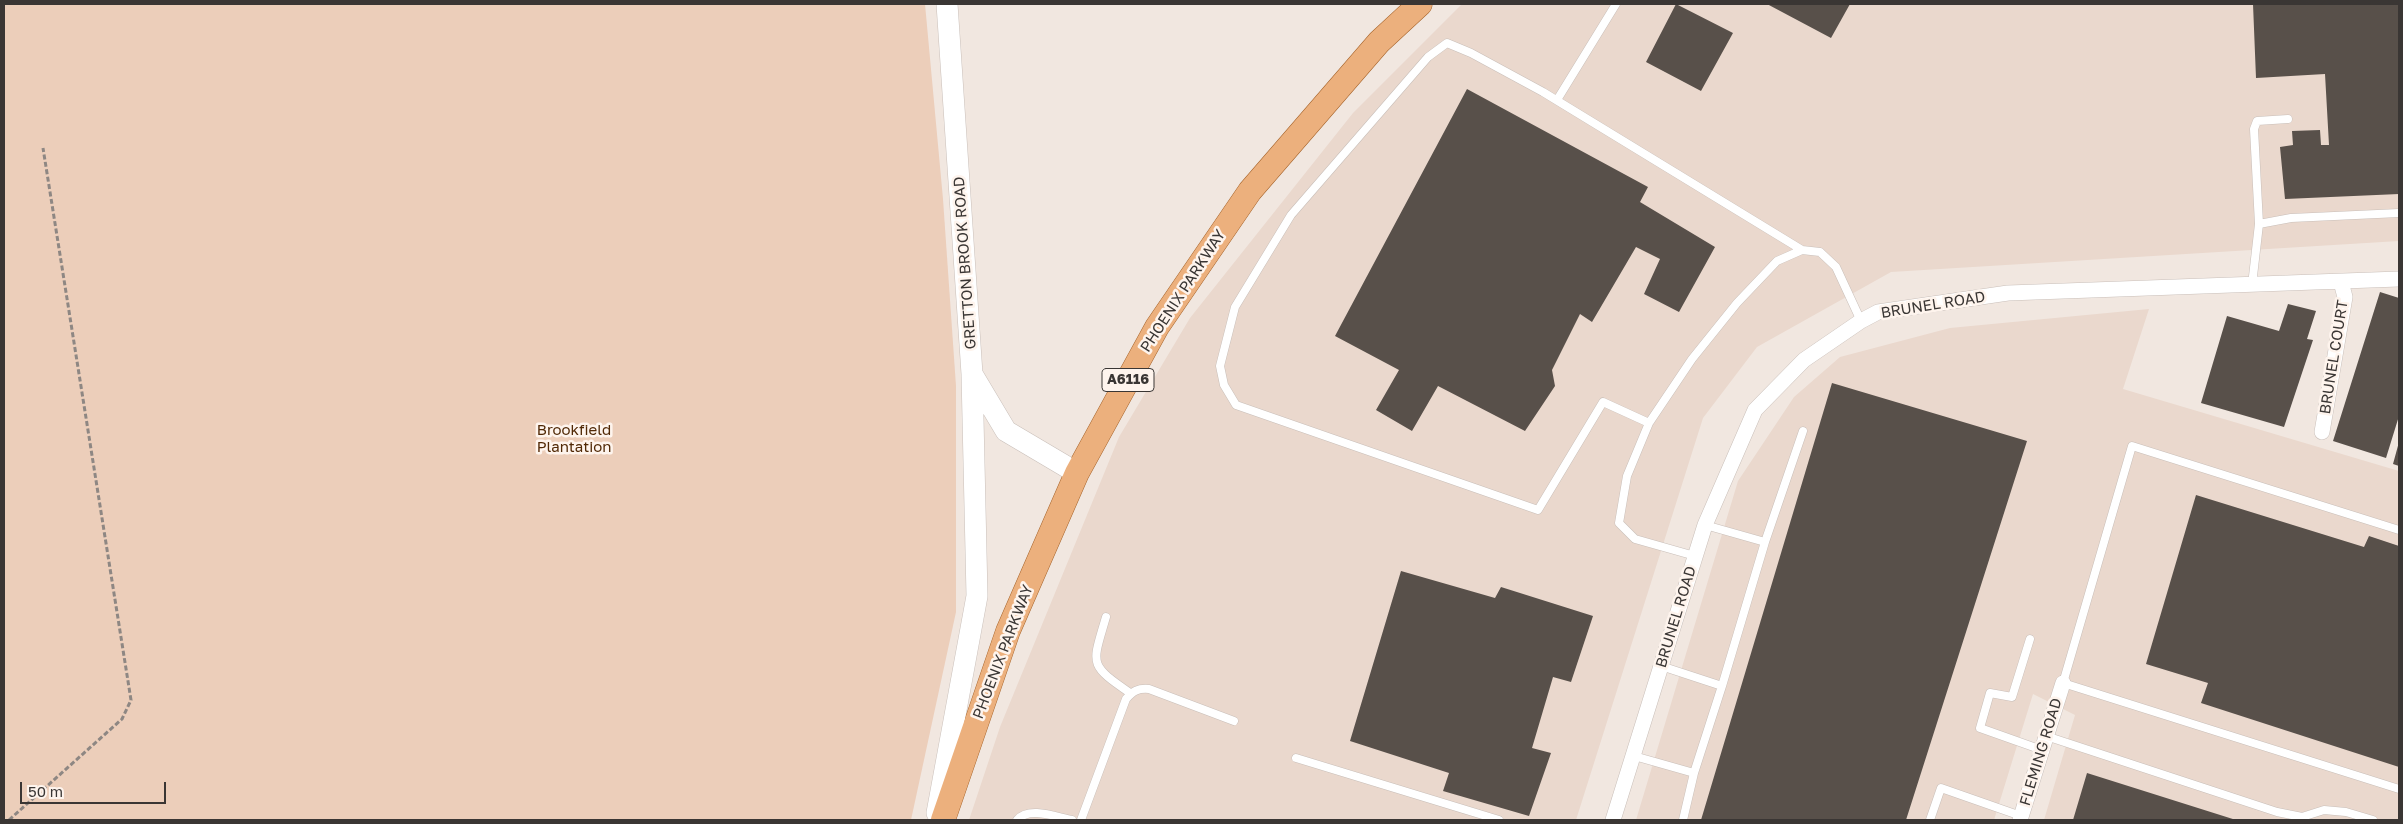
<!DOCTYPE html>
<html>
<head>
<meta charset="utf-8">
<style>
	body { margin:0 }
	#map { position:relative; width:2403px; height:824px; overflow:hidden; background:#f1e7e0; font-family:"Golos Text",sans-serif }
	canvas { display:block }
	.frame { position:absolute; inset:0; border:5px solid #3a3634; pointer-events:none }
	.scale { position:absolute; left:20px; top:782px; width:146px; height:22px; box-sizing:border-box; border:2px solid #3a3634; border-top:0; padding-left:6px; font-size:15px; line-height:18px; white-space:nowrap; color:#3a3634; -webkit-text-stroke:4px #fef4ed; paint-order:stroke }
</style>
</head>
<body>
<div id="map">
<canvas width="2403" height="824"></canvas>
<div class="frame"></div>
<div class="scale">50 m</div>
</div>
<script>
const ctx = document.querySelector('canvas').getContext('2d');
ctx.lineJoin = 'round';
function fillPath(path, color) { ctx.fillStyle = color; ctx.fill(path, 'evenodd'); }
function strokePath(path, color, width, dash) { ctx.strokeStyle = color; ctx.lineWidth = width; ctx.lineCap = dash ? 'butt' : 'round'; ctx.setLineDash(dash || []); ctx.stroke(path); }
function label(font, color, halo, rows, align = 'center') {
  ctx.font = font + ' "Golos Text",sans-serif'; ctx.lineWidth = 5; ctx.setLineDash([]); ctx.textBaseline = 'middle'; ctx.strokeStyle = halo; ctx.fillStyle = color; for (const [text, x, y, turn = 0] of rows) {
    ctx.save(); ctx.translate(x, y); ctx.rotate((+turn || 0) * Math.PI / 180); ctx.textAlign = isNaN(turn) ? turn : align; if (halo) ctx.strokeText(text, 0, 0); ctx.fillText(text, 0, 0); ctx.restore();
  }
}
fillPath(new Path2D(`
	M1462,4H2399V241L1891,272L1757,347L1703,418L1576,820H969L1000,727L1119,437L1190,318L1353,113Z
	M2149,309L2123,389L2399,471V820H2044L2075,715L2033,694L1994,820H1636L1738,481L1794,397L1840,357L1950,328Z`), '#ead8cd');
fillPath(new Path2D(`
	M4,4H925L943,199L956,386V612L911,820H4Z`), '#ecceba');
fillPath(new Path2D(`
	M1676,4L1733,33L1701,91L1646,62Z
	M1767,4H1850L1831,38Z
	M2253,4H2398L2399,194L2285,199L2280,147L2293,145L2292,131L2320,130L2321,145H2329L2325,74L2256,78Z
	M1467,89L1648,187L1640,202L1715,247L1679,312L1644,294L1660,259L1636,247L1592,322L1580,314L1552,370L1555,386L1525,431L1438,386L1412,431L1376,410L1399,370L1335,336Z
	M2380,292L2399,298V416L2386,458L2333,441Z
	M2288,304L2316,311L2307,339L2313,340L2284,427L2201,403L2227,316L2279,331Z
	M1832,383L2027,441L1906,820H1701Z
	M2399,442V466L2393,464Z
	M2196,495L2364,547L2369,536L2399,546V767L2201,703L2208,683L2146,664Z
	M1401,571L1495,598L1501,587L1593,616L1571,682L1553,677L1532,748L1551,753L1529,816L1443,791L1449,773L1350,741Z
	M2087,773L2236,820H2073Z`), '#58504a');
const lane = new Path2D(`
	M1557,100L1616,4
	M2259,224L2254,129L2257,121L2288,119
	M2252,285L2259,224L2291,218L2399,213
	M1649,423L1603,402L1538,510L1236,405L1224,385L1220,366L1235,307L1291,215L1428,57L1447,43L1471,53L1543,92L1802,250
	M1705,525L1765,542
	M2399,530L2132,446L2063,683L2399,789
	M1695,556L1635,539L1619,523L1627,476L1649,423L1692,359L1737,303L1777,261L1802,250L1820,252L1836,267L1861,321
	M1106,617C1092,665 1088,664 1130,693
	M2030,639L2012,697L1990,693L1980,728L2042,750
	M1722,686L1765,542L1803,431
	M2046,736L2277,812L2302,817L2324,810L2346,812L2373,820
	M1634,756L1694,773L1722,686L1661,666
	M1296,758L1499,820
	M1017,820C1029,806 1056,817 1072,820
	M1081,820L1126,699C1133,691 1138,688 1149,689L1234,721
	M1683,820L1694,773
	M1930,820L1941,788L2021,816`);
const street = new Path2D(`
	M2322,432L2345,297L2341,282
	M1613,820L1705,525L1755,410L1804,360L1861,321L1878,312L2008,293L2399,279
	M2020,820L2063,683`);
const secondary = new Path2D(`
	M947,4L972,374L1006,431L1077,473
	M937,813L977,596L972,374`);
const primary = new Path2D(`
	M943,820L1008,631L1077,473L1157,327L1250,191L1379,42L1420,4`);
strokePath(lane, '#c9bfb9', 9);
strokePath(street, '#c9bfb9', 16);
strokePath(secondary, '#c9bfb9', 22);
strokePath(primary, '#a6642b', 25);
strokePath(new Path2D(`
	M9,820L122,719L131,700L43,148`), '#8e8783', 3, [5, 2.5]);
strokePath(lane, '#fff', 8);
strokePath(street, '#fff', 15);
strokePath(secondary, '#fff', 21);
strokePath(primary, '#ecb07d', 24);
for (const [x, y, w] of [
	[1128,380,52]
]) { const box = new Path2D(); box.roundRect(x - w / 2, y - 11.5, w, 23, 4); ctx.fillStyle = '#fef4ed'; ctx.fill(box); strokePath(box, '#3a3634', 1); }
label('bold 14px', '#3a3634', null, [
	["A6116",1128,380]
]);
label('15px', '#3a3634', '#fef4ed', [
	["GRETTON BROOK ROAD",965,263,-94],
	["PHOENIX PARKWAY",1183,291,-57],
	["BRUNEL ROAD",1933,305,-9],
	["BRUNEL COURT",2334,357,-81],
	["BRUNEL ROAD",1676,617,-73],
	["PHOENIX PARKWAY",1003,652,-69],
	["FLEMING ROAD",2041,752,-73]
]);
label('15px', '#512906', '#fef4ed', [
	["Brookfield",574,430],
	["Plantation",574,447]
]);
</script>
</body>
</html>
